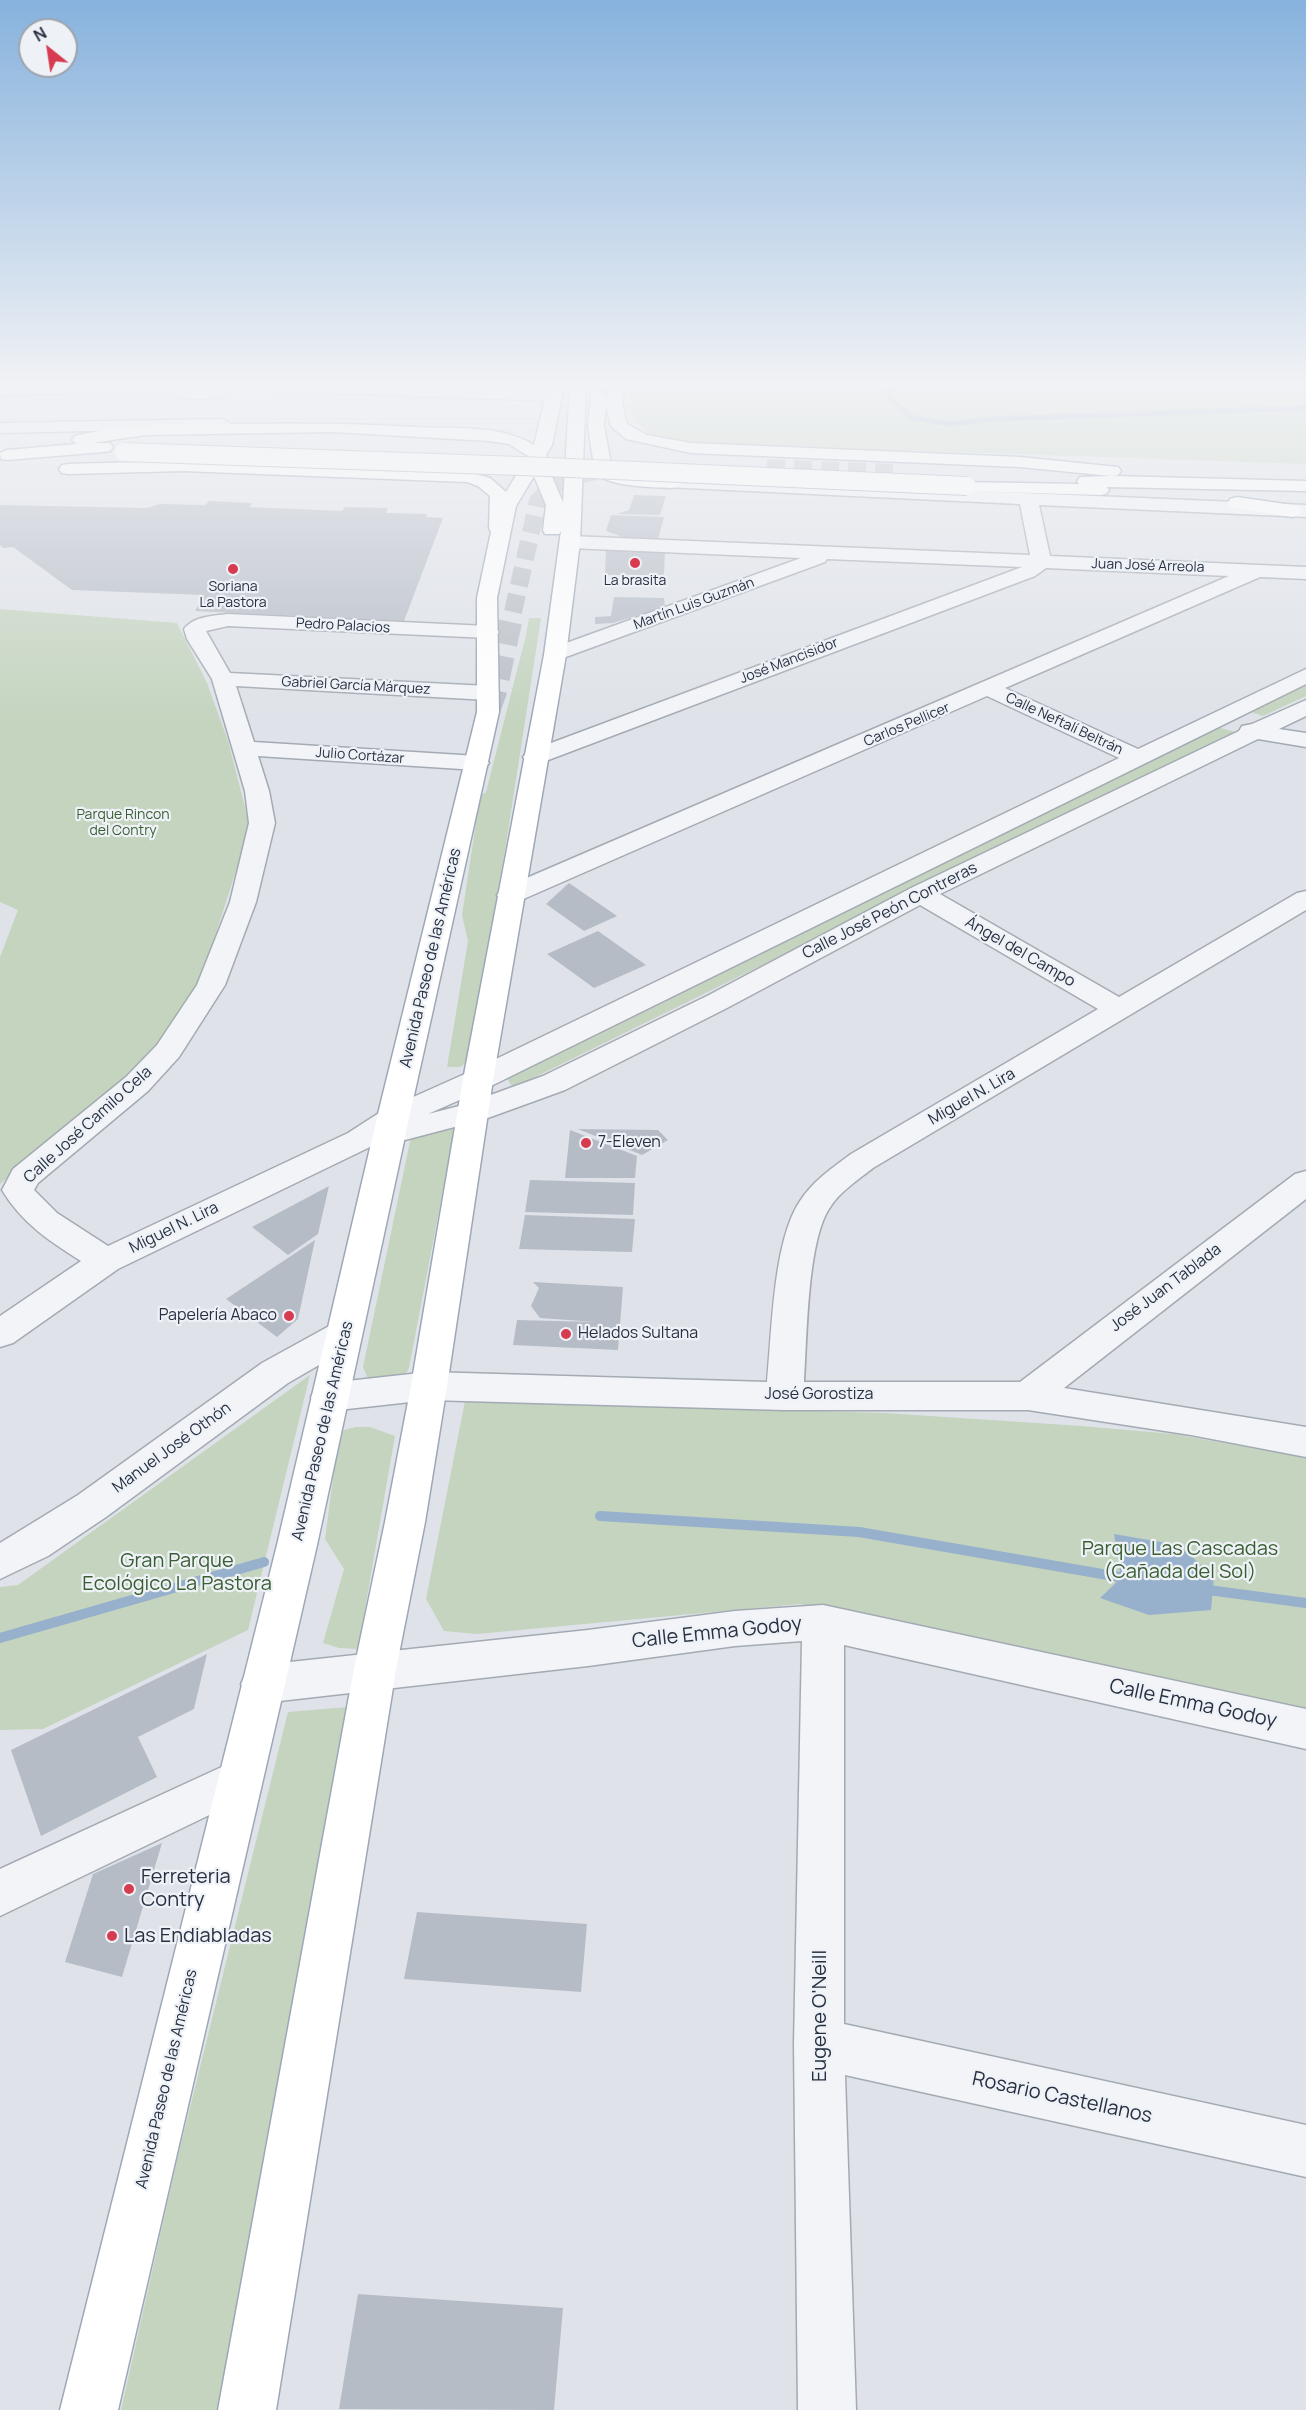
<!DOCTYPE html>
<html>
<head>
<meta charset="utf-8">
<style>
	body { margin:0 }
	#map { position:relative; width:1306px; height:2410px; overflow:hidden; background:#dfe3e9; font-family:Manrope,sans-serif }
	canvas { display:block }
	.north { position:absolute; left:18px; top:18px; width:60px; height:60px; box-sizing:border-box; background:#eef2f7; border:2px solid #9ea4ae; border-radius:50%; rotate:330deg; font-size:16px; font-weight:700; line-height:24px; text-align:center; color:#273041 }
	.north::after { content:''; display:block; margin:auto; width:21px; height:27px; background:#d73b4f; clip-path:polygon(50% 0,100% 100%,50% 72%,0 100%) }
</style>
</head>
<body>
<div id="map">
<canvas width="1306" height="2410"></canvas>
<div class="north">N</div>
</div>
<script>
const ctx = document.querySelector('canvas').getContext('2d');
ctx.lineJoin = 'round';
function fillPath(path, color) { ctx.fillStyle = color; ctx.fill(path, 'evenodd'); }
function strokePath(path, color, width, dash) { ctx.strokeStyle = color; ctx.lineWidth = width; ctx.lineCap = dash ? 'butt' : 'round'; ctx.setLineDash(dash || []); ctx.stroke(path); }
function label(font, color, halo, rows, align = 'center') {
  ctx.font = font + ' Manrope,sans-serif'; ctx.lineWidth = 4.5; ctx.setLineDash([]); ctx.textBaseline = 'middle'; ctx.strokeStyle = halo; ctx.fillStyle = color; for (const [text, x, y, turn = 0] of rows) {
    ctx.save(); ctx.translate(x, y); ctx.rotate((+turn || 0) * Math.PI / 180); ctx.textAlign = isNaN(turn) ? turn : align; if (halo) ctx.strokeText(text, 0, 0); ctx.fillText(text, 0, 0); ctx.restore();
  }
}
fillPath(new Path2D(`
	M631,386H1306V464L670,442C654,437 635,428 631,410C630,403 631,393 631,386Z
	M0,609L177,623L207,683L228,741L250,827L201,980L151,1059L0,1184V957L18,910L0,902Z
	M529,618H541L506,844L467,1062L460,1067H447L468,941L462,915L480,796L486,792L526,635Z
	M1306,684V696L1263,716L1248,711Z
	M1214,726L1235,732L513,1088L503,1072Z
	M456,1122L409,1368L405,1375L368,1379L363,1367L412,1132Z
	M310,1375L248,1630L43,1729L0,1730V1587L18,1585Z
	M465,1401L885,1413L1081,1426L1174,1434L1306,1458V1715L800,1604L477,1634L444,1631L426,1599Z
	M356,1427H370L395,1436L358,1649L339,1648L323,1643L344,1569L325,1539L338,1440L344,1430Z
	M348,1707L217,2410H121L178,2156L288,1712Z`), '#c4d4bf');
fillPath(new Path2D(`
	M1114,1534L1178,1545L1214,1576L1211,1610L1149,1615L1100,1598L1121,1578Z`), '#97b0cc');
strokePath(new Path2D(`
	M889,386V398L913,418L951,424L994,419L1306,408`), '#97b0cc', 5);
strokePath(new Path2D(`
	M600,1516L859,1532L1131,1579
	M1201,1589L1306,1603
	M0,1638L264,1562`), '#97b0cc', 10);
fillPath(new Path2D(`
	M634,495L666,496L660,515L617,514L629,510Z
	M209,501L252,503L249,507L342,511L345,507L388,508L386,513L427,514L426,517L443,518L404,621L195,611L204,595L72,590L13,547L3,548L0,545V505L147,508L160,504L205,505Z
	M611,515L664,517L658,539L623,537L606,531Z
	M612,549L665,551L664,575H605L606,550Z
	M614,597L664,598L665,607L613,623L595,624V617L611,616Z
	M569,883L617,916L584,931L546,904Z
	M598,931L646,965L594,988L547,954Z
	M578,1129L658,1130L668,1140L642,1155Z
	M570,1130L637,1156L635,1178H565Z
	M530,1180L635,1183L633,1215L525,1212Z
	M329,1186L318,1234L288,1255L252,1227Z
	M525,1215L635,1219L632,1252L519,1249Z
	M315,1240L298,1319L277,1337L226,1299Z
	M533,1282L623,1287L618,1350L513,1345L517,1320L596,1322L540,1318L531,1306L539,1288Z
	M207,1654L194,1709L138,1737L157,1777L41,1836L11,1750Z
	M162,1843L122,1977L65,1962L93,1874Z
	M417,1912L587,1924L581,1992L404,1979Z
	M358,2294L563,2308L554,2410L339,2409Z`), '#b6bcc6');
strokePath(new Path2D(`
	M767,468L894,473
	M513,612L538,501L554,486L569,477L608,468`), '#babfc7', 18, [18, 9]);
strokePath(new Path2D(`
	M488,712L495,693L513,611`), '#babfc7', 23, [23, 12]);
const minor = new Path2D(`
	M0,386H182C200,396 222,384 241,386L225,395L204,399H189L169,392L109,391L0,396Z
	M270,386H399L553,391L561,396L553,401L278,391Z
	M223,419L231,424L229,428L0,433V423Z
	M671,478L1306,505V517L1039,505L1050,556L1306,567V579L1260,577L1005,688L1138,749L1306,669V684L489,1087L428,1114L463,1105L543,1076L707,996L911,888L1239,731L1242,726L1252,724L1306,700V716L1279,729L1306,733V747L1258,739L940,894L1119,997L1297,893L1306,891V910L873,1168C858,1180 839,1192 829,1209C807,1243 807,1339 804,1382H1020L1295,1174L1306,1171V1199L1064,1388L1306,1427V1457L1191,1435L1028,1410H784L429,1400L329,1411L316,1407L311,1397L316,1387L329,1383L429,1372L767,1382C772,1332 773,1241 800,1201C813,1181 832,1168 851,1154L1098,1009L920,905L727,1008L565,1090L485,1119L405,1140L394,1137L391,1133L370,1147L118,1269L13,1343L0,1347V1316L81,1261C49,1241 22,1223 2,1190L13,1169L126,1077L157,1045L197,985L230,902L249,823L245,791L212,679L187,639L184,629C194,616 213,616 228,614L488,626L495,628L499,632L495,636L488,638L228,626L206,631L230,673L488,686L496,688L499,693L496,698L488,700L236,686L254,742L477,756L485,758L489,763L485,768L477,770L258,756L269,791L275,823L256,902L225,985L179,1057L148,1091L38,1183L34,1190L57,1213L108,1246L348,1133L382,1111L467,1073L1119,758L987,696L519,901L510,903L501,901L497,895L501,889L1229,576L1046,568L1035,576L543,762L535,764L527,762L523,757L527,752L1022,567L827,559L825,562L555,661L547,660L544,655L547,650L801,558L570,548L563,546L560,542L563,538L570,536L1030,555L1020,504L665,487L662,483L665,479Z
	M344,1321L357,1325L362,1334L357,1343L288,1383L106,1517L48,1556L0,1579V1543L78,1495L262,1363L331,1325Z
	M823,1605L1306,1709V1749L844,1645V2024L1306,2125V2177L845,2075L856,2410H798L794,2044L802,1641L735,1646L588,1666L262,1703L247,1697L241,1684L247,1671L262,1665L588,1630L735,1611Z
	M239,1759L255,1765L261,1779L255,1793L0,1916V1869Z`);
const major = new Path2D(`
	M548,386H564L552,445L546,455L552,477L563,502L570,386H586L580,542L566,655L493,1080L447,1386L425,1522L396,1669L276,2410H218L354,1669L385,1522L411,1386L463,1080L544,655L561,531L559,534H545L543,530L546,505L534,476L516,506L497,598L499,712L409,1118L317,1545L118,2410H60L277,1545L377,1118L477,712V598L491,532L489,528L490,496L478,486L467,482L183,471L68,474L62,473L59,469L62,465L68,464L183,461L469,472L490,478L506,492L528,456L509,444L489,441L333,432L146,435L92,443H110L113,447L110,451L104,452L7,460L1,459L0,453L7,450L77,444L72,440L75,436C124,424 174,424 224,424C288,423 351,423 415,427C454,429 500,424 534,445Z
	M609,386H625L622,403L627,424L647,435L691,443L1020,457L1118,467L1121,471L1118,475L1112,476L1306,481V491L1107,487L1109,490L1106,494L1100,495L967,491L961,490L958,486L961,482L1079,484L1077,481L1080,477L1111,476L1020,467L691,453L626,439L611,426L606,405L604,426L612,469L622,473L671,478L677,479L680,483L677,487L671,488C652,487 607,487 595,472L588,426L591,394L593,391H605L607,398Z
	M1237,497L1292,505L1299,507L1301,511L1299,515L1292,517L1230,507L1228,503L1230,499Z`);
strokePath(minor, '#a4aab3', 3);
strokePath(major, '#9da7b6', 3);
fillPath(minor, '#f2f4f7');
fillPath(major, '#fff');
const majorBridge = new Path2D(`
	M124,452L548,467L967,486`);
strokePath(majorBridge, '#9da7b6', 20, []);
strokePath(majorBridge, '#fff', 18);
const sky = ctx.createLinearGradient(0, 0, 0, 723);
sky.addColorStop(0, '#87b2dd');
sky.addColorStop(0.53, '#f1f2f5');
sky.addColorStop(1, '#f1f2f500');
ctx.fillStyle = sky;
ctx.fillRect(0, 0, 1306, 723);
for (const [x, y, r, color] of [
	[635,563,6,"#d73b4f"],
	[233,569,6,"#d73b4f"],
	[586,1143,6,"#d73b4f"],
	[289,1316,6,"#d73b4f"],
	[566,1334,6,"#d73b4f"],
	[129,1889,6,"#d73b4f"],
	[112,1936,6,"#d73b4f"]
]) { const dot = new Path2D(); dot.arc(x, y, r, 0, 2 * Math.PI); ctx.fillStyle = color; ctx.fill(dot); strokePath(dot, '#eef2f7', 2); }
label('14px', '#273041', '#eef2f7', [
	["Juan José Arreola",1148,566,2],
	["Martín Luis Guzmán",694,604,-20],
	["Pedro Palacios",343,626,3],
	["José Mancisidor",789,661,-21],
	["Gabriel García Márquez",356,686,3],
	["Calle Neftalí Beltrán",1064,724,25],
	["Carlos Pellicer",907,725,-23],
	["Julio Cortázar",360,756,4]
]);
label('14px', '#273041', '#eef2f7', [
	["La brasita",635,581],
	["Soriana",233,587],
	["La Pastora",233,603]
]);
label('14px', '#3a5e33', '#eef2f7', [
	["Parque Rincon",123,815],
	["del Contry",123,831]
]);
label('16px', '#273041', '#eef2f7', [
	["Calle José Peón Contreras",890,911,-27],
	["Ángel del Campo",1020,952,30],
	["Avenida Paseo de las Américas",431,958,-77],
	["Miguel N. Lira",972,1097,-30],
	["Calle José Camilo Cela",88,1125,-42],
	["Miguel N. Lira",174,1228,-26],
	["José Juan Tablada",1166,1288,-37],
	["José Gorostiza",819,1395],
	["Avenida Paseo de las Américas",323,1431,-77],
	["Manuel José Othón",172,1448,-36],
	["Avenida Paseo de las Américas",167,2079,-77]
]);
label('16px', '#273041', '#eef2f7', [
	["7-Eleven",598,1143],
	["Papelería Abaco",277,1316,"right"],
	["Helados Sultana",578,1334]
], 'left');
label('20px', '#3a5e33', '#eef2f7', [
	["Parque Las Cascadas",1180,1549],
	["(Cañada del Sol)",1180,1572],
	["Gran Parque",177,1561],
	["Ecológico La Pastora",177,1584]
]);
label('20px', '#273041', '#eef2f7', [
	["Calle Emma Godoy",717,1633,-6],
	["Calle Emma Godoy",1193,1704,12],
	["Eugene O'Neill",820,2016,-90],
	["Rosario Castellanos",1062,2098,12]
]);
label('20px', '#273041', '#eef2f7', [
	["Ferreteria",141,1877],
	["Contry",141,1900],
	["Las Endiabladas",124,1936]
], 'left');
</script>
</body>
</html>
